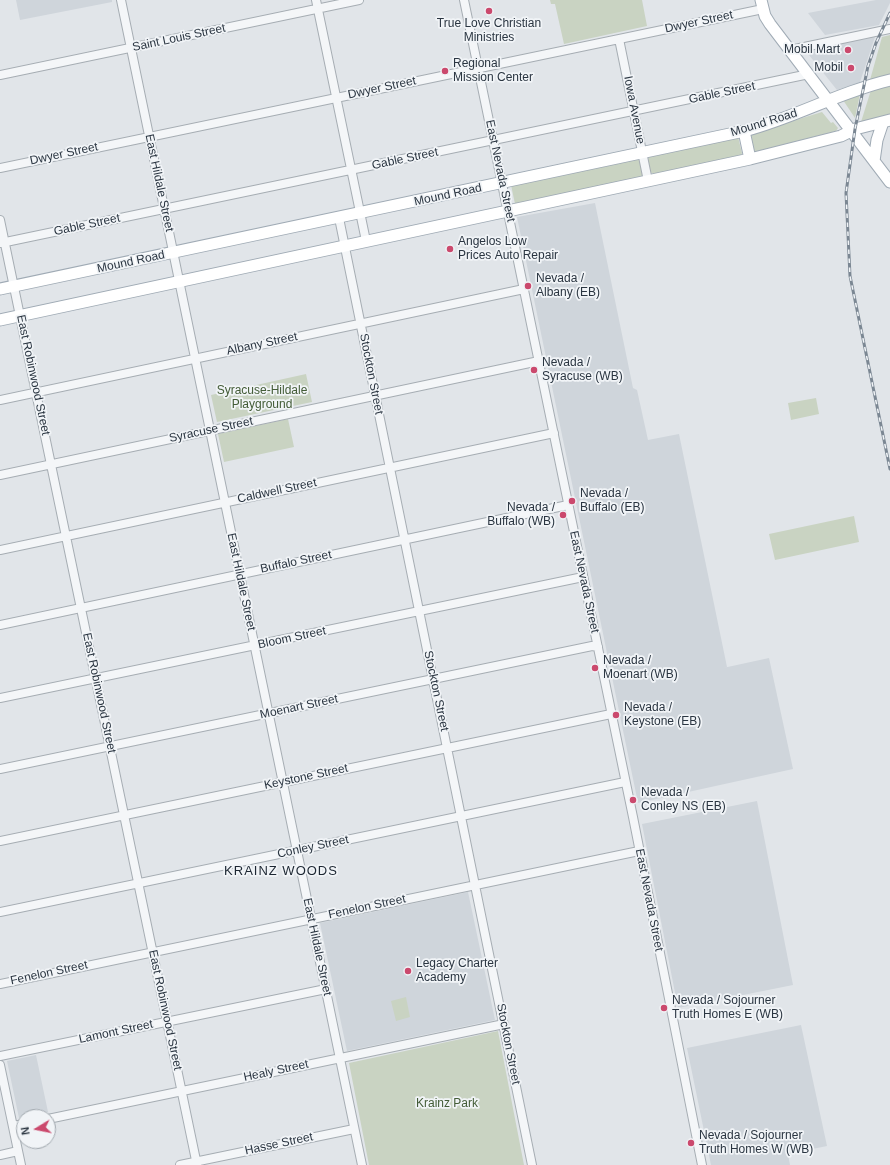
<!DOCTYPE html>
<html>
<head>
<meta charset="utf-8">
<style>
	body { margin:0 }
	#map { position:relative; width:890px; height:1165px; overflow:hidden; background:#e1e5e9; font-family:Arial,sans-serif }
	canvas { display:block }
	.north { position:absolute; left:16px; top:1109px; width:40px; height:40px; box-sizing:border-box; background:#f1f4f7; border:1px solid #a1a8ae; border-radius:50%; rotate:260deg; font-size:11px; font-weight:700; line-height:16px; text-align:center; color:#2a3541 }
	.north::after { content:''; display:block; margin:auto; width:14px; height:18px; background:#cb496d; clip-path:polygon(50% 0,100% 100%,50% 72%,0 100%) }
</style>
</head>
<body>
<div id="map">
<canvas width="890" height="1165"></canvas>
<div class="north">N</div>
</div>
<script>
const ctx = document.querySelector('canvas').getContext('2d');
ctx.lineJoin = 'round';
function fillPath(path, color) { ctx.fillStyle = color; ctx.fill(path, 'evenodd'); }
function strokePath(path, color, width, dash) { ctx.strokeStyle = color; ctx.lineWidth = width; ctx.lineCap = dash ? 'butt' : 'round'; ctx.setLineDash(dash || []); ctx.stroke(path); }
function label(font, color, halo, rows, align = 'center') {
  ctx.font = font + ' Arial,sans-serif'; ctx.lineWidth = 3.5; ctx.setLineDash([]); ctx.textBaseline = 'middle'; ctx.strokeStyle = halo; ctx.fillStyle = color; for (const [text, x, y, turn = 0] of rows) {
    ctx.save(); ctx.translate(x, y); ctx.rotate((+turn || 0) * Math.PI / 180); ctx.textAlign = isNaN(turn) ? turn : align; if (halo) ctx.strokeText(text, 0, 0); ctx.fillText(text, 0, 0); ctx.restore();
  }
}
fillPath(new Path2D(`
	M16,0H112V2L20,20Z
	M876,0H890V3L879,25L825,35L808,13Z
	M875,37L860,82L837,90L805,50Z
	M595,203L633,388L637,390L648,440L679,434L727,667L723,668L769,658L793,769L638,803L517,217Z
	M757,801L793,985L678,1008L642,824Z
	M468,892L495,1020L347,1051L320,923Z
	M801,1025L827,1146L788,1154L790,1165H711L687,1048Z
	M36,1055L48,1112L19,1118L7,1061Z`), '#cfd5db');
fillPath(new Path2D(`
	M550,0H642L647,26L564,44L555,4H551Z
	M890,35V75L870,80L882,37Z
	M890,86V115L861,122L871,90Z
	M860,94L855,118L843,100Z
	M822,112L831,123L833,122L838,128L836,131L754,152L750,134Z
	M738,137L742,153L741,156L654,174L650,172L648,157Z
	M637,158L640,160L643,174L642,177L515,204L511,185Z
	M306,374L312,402L217,422L211,395Z
	M816,398L819,414L791,420L788,403Z
	M288,419L294,447L224,462L218,434Z
	M854,516L859,542L775,560L769,534Z
	M406,997L410,1017L396,1021L391,1001Z
	M498,1031L524,1165H369L349,1063Z`), '#c9d3c2');
const minor = new Path2D(`
	M121,0L362,1165
	M316,0L366,241
	M464,0L633,817L702,1165
	M619,39L648,181
	M790,50L890,29
	M0,75L359,0
	M0,168L763,9
	M339,218L532,1165
	M0,220L197,1165
	M1,243L809,74
	M0,400L524,289
	M0,475L539,361
	M0,550L554,433
	M0,625L568,505
	M0,698L583,577
	M0,769L592,646L598,647
	M0,841L611,714
	M0,912L625,782
	M0,984L639,851
	M0,1056L326,989
	M0,1065L21,1165
	M48,1119L504,1024
	M13,1126L24,1124
	M0,1155L18,1151
	M180,1165L354,1129`);
const major = new Path2D(`
	M761,0L765,16L770,24L890,182
	M744,131L750,159
	M874,161L877,140L883,122
	M0,289L744,131C794,118 839,92 890,80
	M0,320L750,159L841,136L855,129L890,120`);
strokePath(minor, '#a6adb3', 10);
strokePath(major, '#a0abb5', 13);
strokePath(minor, '#f4f6f8', 8);
strokePath(major, '#fff', 11);
const rail = new Path2D(`
	M890,13L876,43L868,66L855,129L846,193L850,276L890,469`);
strokePath(rail, '#7b8793', 3);
strokePath(rail, '#f1f4f7', 1.5, [4.5]);
for (const [x, y, r, color] of [
	[489,11,4,"#cb496d"],
	[848,50,4,"#cb496d"],
	[851,68,4,"#cb496d"],
	[445,71,4,"#cb496d"],
	[450,249,4,"#cb496d"],
	[528,286,4,"#cb496d"],
	[534,370,4,"#cb496d"],
	[572,501,4,"#cb496d"],
	[563,515,4,"#cb496d"],
	[595,668,4,"#cb496d"],
	[616,715,4,"#cb496d"],
	[633,800,4,"#cb496d"],
	[408,971,4,"#cb496d"],
	[664,1008,4,"#cb496d"],
	[691,1143,4,"#cb496d"]
]) { const dot = new Path2D(); dot.arc(x, y, r, 0, 2 * Math.PI); ctx.fillStyle = color; ctx.fill(dot); strokePath(dot, '#f1f4f7', 1.5); }
label('12px', '#2a3541', '#f1f4f7', [
	["Dwyer Street",699,22,-12],
	["Saint Louis Street",179,38,-12],
	["Dwyer Street",382,88,-12],
	["Gable Street",722,93,-12],
	["Iowa Avenue",634,110,79],
	["Mound Road",764,123,-17],
	["Dwyer Street",64,154,-12],
	["Gable Street",405,159,-12],
	["East Nevada Street",500,171,78],
	["East Hildale Street",159,183,78],
	["Mound Road",448,195,-12],
	["Gable Street",87,225,-12],
	["Mound Road",131,262,-12],
	["Albany Street",262,344,-12],
	["Stockton Street",371,374,79],
	["East Robinwood Street",33,375,78],
	["Syracuse Street",211,430,-12],
	["Caldwell Street",277,491,-12],
	["Buffalo Street",296,562,-12],
	["East Hildale Street",241,582,78],
	["East Nevada Street",584,582,78],
	["Bloom Street",292,638,-12],
	["Stockton Street",436,691,78],
	["East Robinwood Street",99,693,78],
	["Moenart Street",299,707,-12],
	["Keystone Street",306,777,-12],
	["Conley Street",313,847,-12],
	["East Nevada Street",649,900,79],
	["Fenelon Street",367,907,-12],
	["East Hildale Street",317,947,78],
	["Fenelon Street",49,973,-12],
	["East Robinwood Street",165,1010,78],
	["Lamont Street",116,1032,-12],
	["Stockton Street",508,1044,79],
	["Healy Street",276,1071,-12],
	["Hasse Street",279,1144,-12]
]);
label('12px', '#2a3541', '#f1f4f7', [
	["True Love Christian",489,24,"center"],
	["Ministries",489,38,"center"],
	["Mobil Mart",840,50,"right"],
	["Regional",453,64],
	["Mission Center",453,78],
	["Mobil",843,68,"right"],
	["Angelos Low",458,242],
	["Prices Auto Repair",458,256],
	["Nevada /",536,279],
	["Albany (EB)",536,293],
	["Nevada /",542,363],
	["Syracuse (WB)",542,377],
	["Nevada /",580,494],
	["Buffalo (EB)",580,508],
	["Nevada /",555,508,"right"],
	["Buffalo (WB)",555,522,"right"],
	["Nevada /",603,661],
	["Moenart (WB)",603,675],
	["Nevada /",624,708],
	["Keystone (EB)",624,722],
	["Nevada /",641,793],
	["Conley NS (EB)",641,807],
	["Legacy Charter",416,964],
	["Academy",416,978],
	["Nevada / Sojourner",672,1001],
	["Truth Homes E (WB)",672,1015],
	["Nevada / Sojourner",699,1136],
	["Truth Homes W (WB)",699,1150]
], 'left');
label('12px', '#435c37', '#f1f4f7', [
	["Syracuse-Hildale",262,391],
	["Playground",262,405],
	["Krainz Park",447,1104]
]);
ctx.letterSpacing = '1px';
label('13px', '#1c2632', '#f1f4f7', [
	["KRAINZ WOODS",281,871]
]);
ctx.letterSpacing = '0px';
</script>
</body>
</html>
